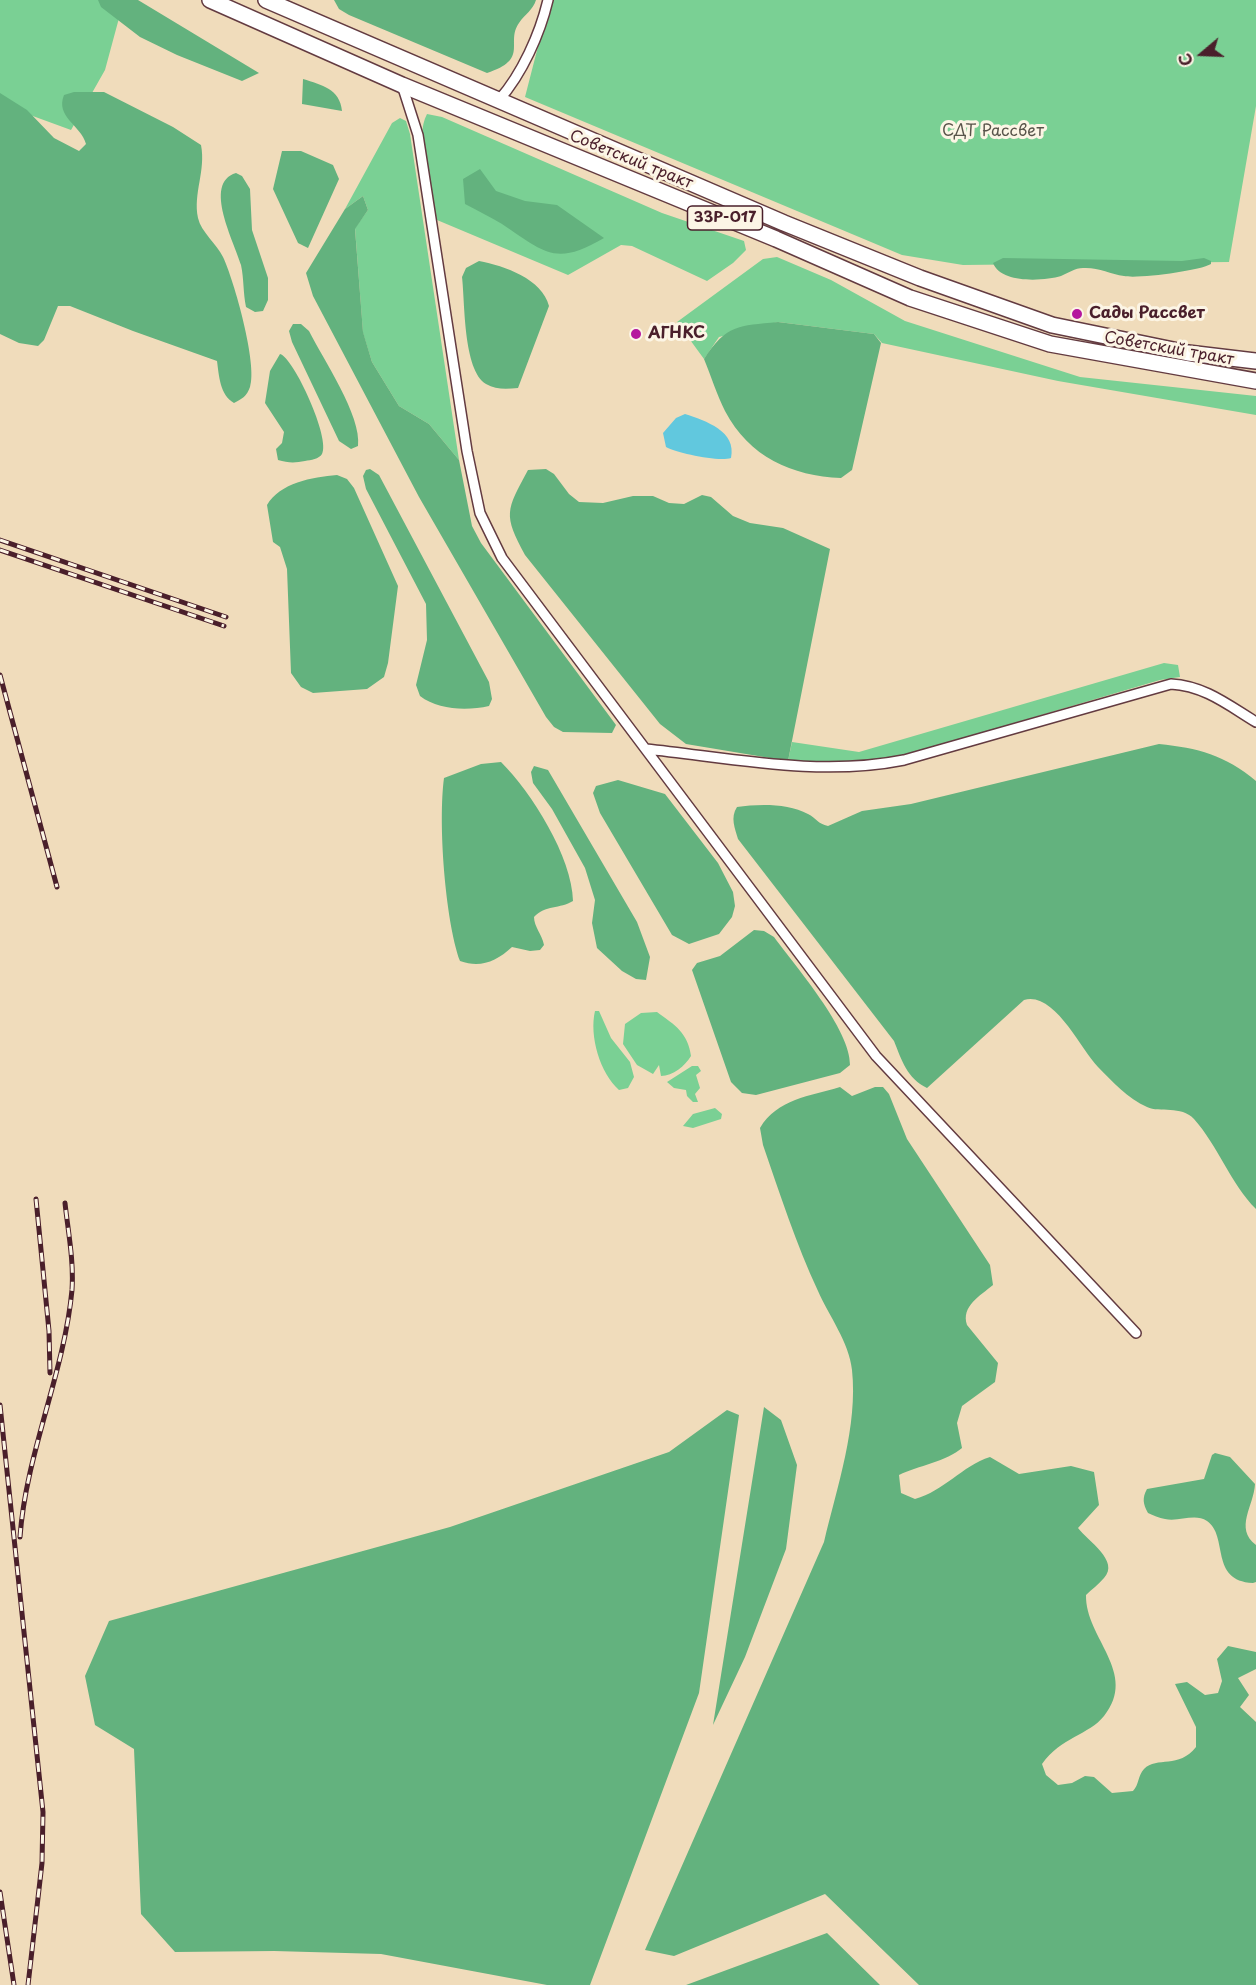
<!DOCTYPE html>
<html>
<head>
<meta charset="utf-8">
<style>
	body { margin:0 }
	#map { position:relative; width:1256px; height:1985px; overflow:hidden; background:#f0dcbb; font-family:"Playpen Sans",sans-serif }
	canvas { display:block }
	.north { position:absolute; left:1172px; top:24px; width:60px; height:60px; -webkit-text-stroke:4px #fcf5e5; paint-order:stroke; rotate:251deg; font-size:16px; font-weight:700; line-height:24px; text-align:center; color:#4a1f2b }
	.north::after { content:''; display:block; margin:auto; width:21px; height:27px; background:#4a1f2b; clip-path:polygon(50% 0,100% 100%,50% 72%,0 100%) }
</style>
</head>
<body>
<div id="map">
<canvas width="1256" height="1985"></canvas>
<div class="north">С</div>
</div>
<script>
const ctx = document.querySelector('canvas').getContext('2d');
ctx.lineJoin = 'round';
function fillPath(path, color) { ctx.fillStyle = color; ctx.fill(path, 'evenodd'); }
function strokePath(path, color, width, dash) { ctx.strokeStyle = color; ctx.lineWidth = width; ctx.lineCap = dash ? 'butt' : 'round'; ctx.setLineDash(dash || []); ctx.stroke(path); }
function label(font, color, halo, rows, align = 'center') {
  ctx.font = font + ' "Playpen Sans",sans-serif'; ctx.lineWidth = 6; ctx.setLineDash([]); ctx.textBaseline = 'middle'; ctx.strokeStyle = halo; ctx.fillStyle = color; for (const [text, x, y, turn = 0] of rows) {
    ctx.save(); ctx.translate(x, y); ctx.rotate((+turn || 0) * Math.PI / 180); ctx.textAlign = isNaN(turn) ? turn : align; if (halo) ctx.strokeText(text, 0, 0); ctx.fillText(text, 0, 0); ctx.restore();
  }
}
fillPath(new Path2D(`
	M0,0H105L122,7L105,70L71,130L0,104Z
	M550,0H1256V106L1229,262L963,265L902,255L525,97Z
	M427,114L442,117L662,213L744,241L746,250L733,263L707,281L632,246L621,245L568,275L437,220L434,215C430,189 414,137 427,114Z
	M400,118L406,121L410,134L459,460L429,424L399,406L372,362L363,333L355,228L368,210L363,196L345,209L392,123Z
	M777,257L831,280L905,321L1080,377L1256,396V415L1058,381L882,343L874,334L778,322L719,337L704,359L677,322L763,259Z
	M1164,663L1178,665L1180,677L1160,680L899,757L868,763L788,761L792,742L859,752Z
	M595,1011H599L611,1038L630,1062L634,1077L628,1088L619,1090C600,1073 589,1036 595,1011Z
	M657,1012C675,1025 688,1033 691,1056C685,1066 673,1076 661,1076L659,1065L653,1074L637,1065L623,1044L625,1024L641,1013Z
	M692,1066H698L701,1071L696,1075L700,1088L695,1094L698,1102H693L687,1096L686,1090L674,1088L667,1082Z
	M715,1108L722,1114L721,1119L693,1128L683,1126L693,1114Z`), '#7ad094');
fillPath(new Path2D(`
	M98,0H138L259,73L242,81L177,55L140,37L101,7Z
	M334,0H536C533,10 525,14 519,23C505,43 530,59 487,73L349,15L339,9Z
	M303,79C322,85 340,89 342,111L302,104Z
	M74,92H104L173,127L201,145C206,171 193,193 198,218C201,232 217,244 223,257C234,280 258,365 250,387C247,396 242,399 234,403C220,395 219,376 217,361L133,331L70,306H58L44,340L38,346L19,343L0,334V93L27,110L54,138L79,151L86,144C81,125 55,117 64,95Z
	M282,151H301L333,165L339,179L308,248L298,243L273,189Z
	M480,169L496,191L525,201L557,205L604,238C555,267 544,252 502,224C490,217 477,210 465,204L463,179Z
	M236,173L242,176L250,189L252,230L268,278V300L263,311L255,312L246,307C243,293 244,279 241,265C235,243 202,183 236,173Z
	M363,196L368,210L355,229L363,332L372,362L399,406L429,424L459,460L472,526L481,543L616,725L612,733L563,732L554,727L546,717L419,497L313,296L306,273L345,209Z
	M1003,258L1182,261L1204,258L1211,261V264C1199,271 1137,279 1124,276C1110,274 1098,267 1083,268C1075,268 1068,273 1061,276C1044,281 1001,284 993,263Z
	M479,261C505,266 542,279 549,306L518,388C507,389 496,390 486,384C463,370 465,302 462,277L466,268Z
	M778,322L874,334L881,343L852,470L841,478C792,476 749,457 725,411C717,395 711,376 704,359C727,324 738,326 778,322Z
	M293,324H301L309,331C323,359 362,416 358,446L351,449L339,441L292,342L289,331Z
	M280,354C294,358 331,439 322,454C319,459 311,460 305,461C295,463 288,463 278,460L276,449L282,443L284,432L265,403L270,371Z
	M370,469L379,475L489,682L492,699L489,706C467,711 438,710 420,696L416,685L427,640L426,604L366,489L363,476L366,470Z
	M546,469L554,474L569,494L579,502L603,503L633,496H653L669,503L684,504L702,495L711,497L733,516L750,523L783,528L830,549L788,761L686,744L660,724L525,555C503,514 506,511 528,470Z
	M337,475L347,479L354,488L398,586L388,663L384,677L367,689L313,693L301,687L291,673L287,569L280,547L273,542L267,505C280,483 312,477 337,475Z
	M1159,744C1198,748 1225,755 1256,781V1209C1231,1184 1218,1146 1194,1119C1181,1105 1160,1113 1147,1107C1128,1099 1112,1081 1098,1067C1080,1048 1054,991 1024,1000L927,1088C907,1078 902,1061 894,1041L738,839C735,828 730,818 737,807C758,804 788,803 808,814C816,818 818,824 828,826L862,811L911,804Z
	M501,762C532,793 572,857 573,901C560,909 545,905 534,917C534,927 542,934 544,945L540,950L530,951L512,947C496,962 480,968 460,961C445,919 438,822 444,778L481,764Z
	M534,766L548,770L637,922L650,957L646,980L636,979L622,971L597,948L592,923L595,900L585,868L552,809L533,783L531,772Z
	M618,780L665,794L718,863L733,892L735,906L732,917L719,934L689,944L672,935L600,813L593,793L596,786Z
	M754,930L764,931L774,937C796,967 851,1030 850,1065L840,1073L756,1095L742,1093L731,1082L692,970L697,963L720,956Z
	M840,1087L852,1096L875,1087H883L889,1094L907,1139L990,1265L993,1285C980,1296 961,1306 967,1325L998,1363L995,1382L962,1406L957,1423L962,1448C947,1461 918,1466 899,1475L901,1493L915,1499C944,1491 962,1466 990,1457L1019,1474L1071,1466L1094,1472L1099,1505L1078,1528C1088,1541 1120,1561 1104,1578C1098,1585 1092,1589 1086,1595C1085,1638 1139,1673 1104,1716C1089,1735 1061,1737 1042,1764L1046,1775L1058,1785L1072,1783L1085,1776L1094,1777L1112,1793L1133,1791C1139,1785 1138,1775 1144,1769C1157,1756 1179,1769 1196,1747V1727L1175,1684L1187,1682L1205,1695L1218,1693L1222,1681L1217,1659L1228,1646L1256,1652V1669L1238,1678L1249,1695L1240,1707L1256,1722V1985H919L825,1894L674,1956L645,1950L824,1542C837,1487 858,1426 852,1370C849,1342 829,1316 818,1291C796,1244 780,1194 763,1145L760,1128C777,1099 810,1096 840,1087Z
	M764,1407L781,1420L797,1465L786,1549L745,1657L713,1725Z
	M727,1410L739,1415L699,1693L590,1985H547L381,1954L274,1951L175,1952L141,1914L134,1749L95,1725L85,1676L109,1621L450,1527L669,1452Z
	M1215,1453L1230,1457L1255,1484C1254,1506 1234,1528 1256,1545V1582L1253,1583C1209,1581 1229,1536 1207,1521C1195,1513 1179,1522 1165,1519C1159,1518 1153,1515 1148,1513C1143,1504 1142,1498 1147,1489L1204,1479L1212,1455Z
	M827,1933L880,1985H686Z`), '#63b27e');
fillPath(new Path2D(`
	M685,414C706,421 737,431 731,458C718,462 677,453 666,447L663,433L676,418Z`), '#61c8de');
const minor = new Path2D(`
	M402,85L418,135L467,451L480,513L502,558L876,1056L1136,1333
	M499,100C522,74 540,34 548,0
	M646,749C732,758 819,777 904,760L1171,684C1205,686 1228,705 1256,722`);
const trunk = new Path2D(`
	M210,0L402,85L776,239L910,298L1050,344L1256,381
	M266,0L784,223L920,278L1052,325L1188,353L1256,361`);
strokePath(minor, '#633b41', 12);
strokePath(trunk, '#633b41', 18);
strokePath(minor, '#fff', 9);
strokePath(trunk, '#fff', 15);
const rail = new Path2D(`
	M0,540L226,617
	M0,550L224,626
	M0,675L57,887
	M36,1199L49,1331L50,1373
	M0,1405L43,1812L42,1863L28,1985
	M20,1537C26,1453 64,1374 72,1290C74,1261 68,1231 65,1203
	M0,1892L14,1985`);
strokePath(rail, '#4a1f2b', 5);
strokePath(rail, '#fcf5e5', 3, [9]);
for (const [x, y, r, color] of [
	[1077,314,6,"#b5179e"],
	[636,334,6,"#b5179e"]
]) { const dot = new Path2D(); dot.arc(x, y, r, 0, 2 * Math.PI); ctx.fillStyle = color; ctx.fill(dot); strokePath(dot, '#fcf5e5', 2); }
for (const [x, y, w] of [
	[725,218,75]
]) { const box = new Path2D(); box.roundRect(x - w / 2, y - 12, w, 24, 4.5); ctx.fillStyle = '#fcf5e5'; ctx.fill(box); strokePath(box, '#4a1f2b', 1.5); }
label('bold 15px', '#4a1f2b', null, [
	["33Р-017",725,218]
]);
label('16px', '#58544a', '#fcf5e5', [
	["СДТ Рассвет",993,132]
]);
label('16px', '#4a1f2b', '#fcf5e5', [
	["Советский тракт",631,160,22],
	["Советский тракт",1169,349,10]
]);
label('bold 16px', '#4a1f2b', '#fcf5e5', [
	["Сады Рассвет",1089,314],
	["АГНКС",648,334]
], 'left');
</script>
</body>
</html>
